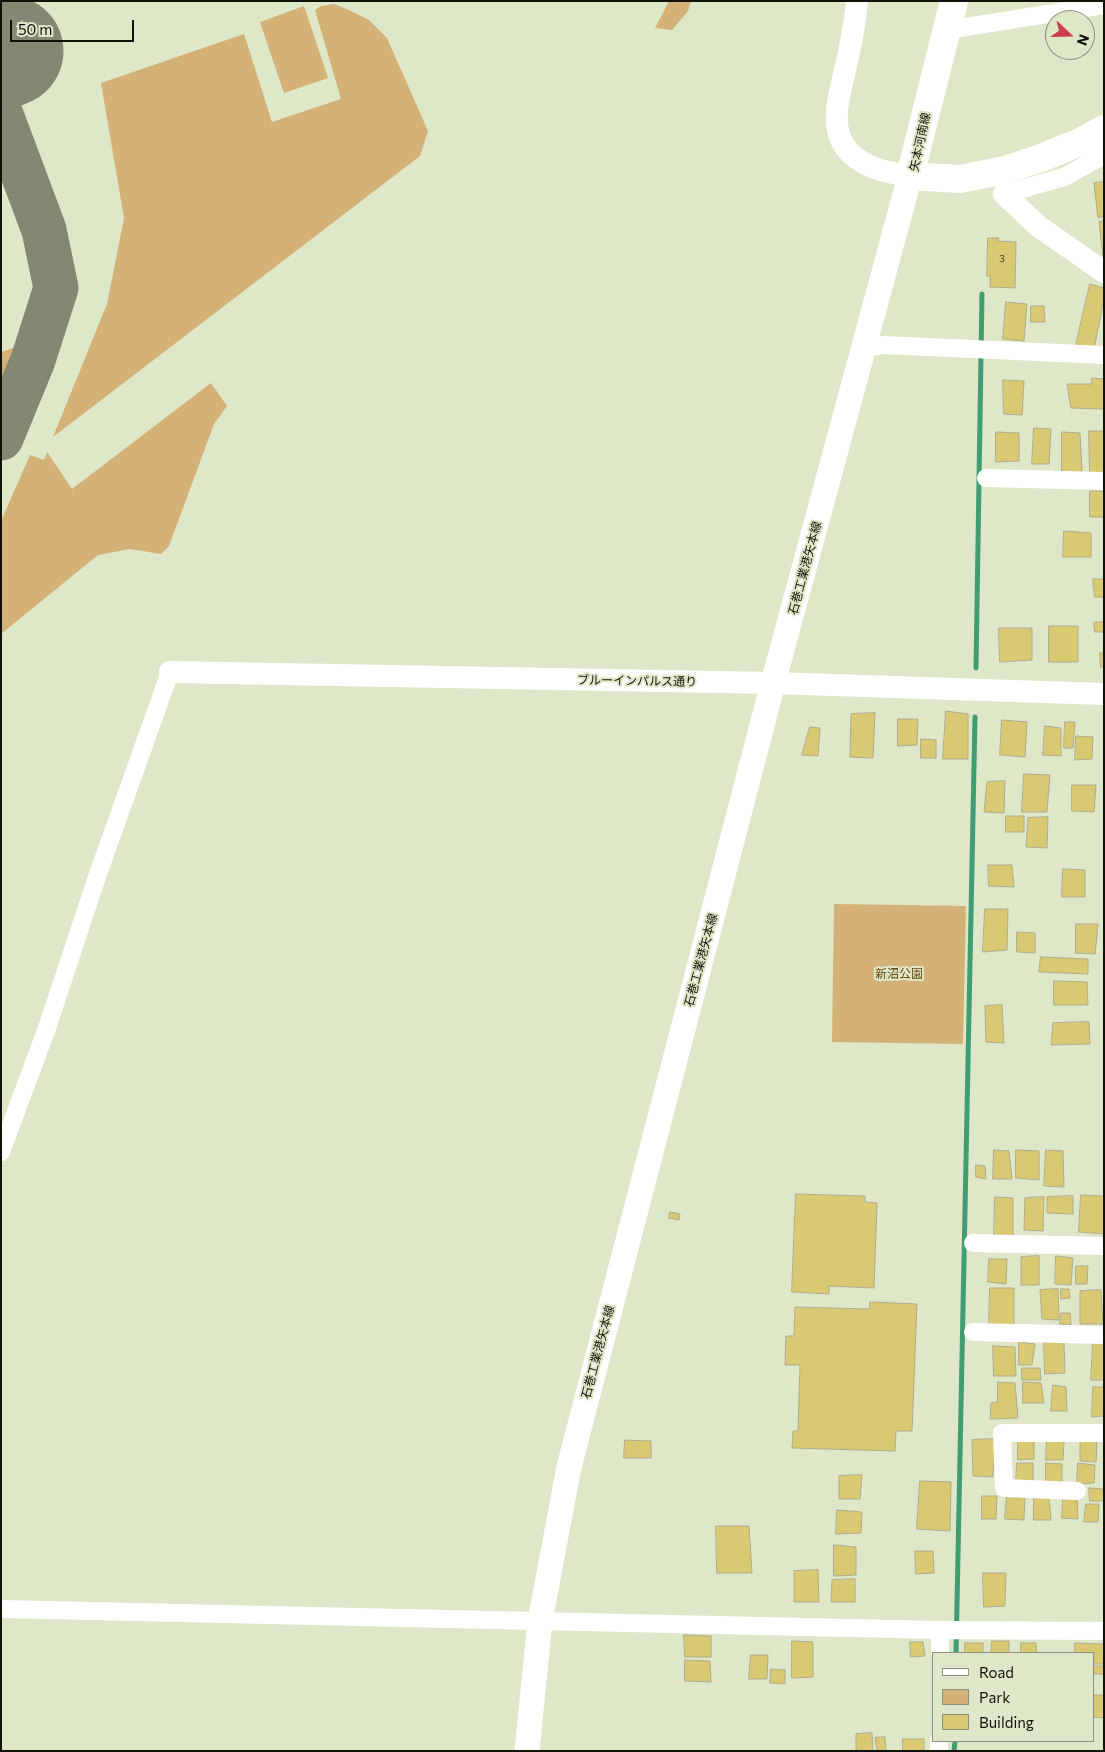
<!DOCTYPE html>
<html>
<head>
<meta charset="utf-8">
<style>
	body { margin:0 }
	#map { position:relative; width:1105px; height:1752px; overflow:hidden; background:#dee7c8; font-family:Commissioner,sans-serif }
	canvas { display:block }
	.frame { position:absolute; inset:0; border:2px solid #101208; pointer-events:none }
	.legend { position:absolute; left:932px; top:1652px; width:162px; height:90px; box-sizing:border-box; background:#dee7c8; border:1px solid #8c927b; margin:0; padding:6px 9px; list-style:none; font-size:15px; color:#101208 }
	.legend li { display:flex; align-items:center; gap:10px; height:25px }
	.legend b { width:25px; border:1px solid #8c927b }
	.north { position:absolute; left:1045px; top:10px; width:50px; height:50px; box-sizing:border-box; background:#dee7c8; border:1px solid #8c927b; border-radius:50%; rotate:111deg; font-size:14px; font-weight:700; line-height:20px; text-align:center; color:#101208 }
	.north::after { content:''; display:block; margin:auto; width:18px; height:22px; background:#cd3d4d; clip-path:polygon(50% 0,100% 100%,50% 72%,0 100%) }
	.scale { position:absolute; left:10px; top:20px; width:124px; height:22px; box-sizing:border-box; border:2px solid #101208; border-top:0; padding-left:6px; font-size:15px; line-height:18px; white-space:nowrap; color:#101208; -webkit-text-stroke:4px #dee7c8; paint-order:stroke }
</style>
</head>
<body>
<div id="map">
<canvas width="1105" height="1752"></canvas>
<div class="frame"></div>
<ul class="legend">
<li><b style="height:6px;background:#fff"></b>Road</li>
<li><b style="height:14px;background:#d4b176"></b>Park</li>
<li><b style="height:14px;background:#d8c972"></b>Building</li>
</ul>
<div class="north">N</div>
<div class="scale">50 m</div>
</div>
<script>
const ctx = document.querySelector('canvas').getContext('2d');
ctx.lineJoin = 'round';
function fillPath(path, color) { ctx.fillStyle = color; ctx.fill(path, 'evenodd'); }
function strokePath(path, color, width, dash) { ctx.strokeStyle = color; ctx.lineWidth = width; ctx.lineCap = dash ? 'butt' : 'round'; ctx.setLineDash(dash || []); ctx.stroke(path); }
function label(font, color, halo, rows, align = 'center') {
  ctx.font = font + ' Commissioner,"Noto Sans JP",sans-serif'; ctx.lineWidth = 4; ctx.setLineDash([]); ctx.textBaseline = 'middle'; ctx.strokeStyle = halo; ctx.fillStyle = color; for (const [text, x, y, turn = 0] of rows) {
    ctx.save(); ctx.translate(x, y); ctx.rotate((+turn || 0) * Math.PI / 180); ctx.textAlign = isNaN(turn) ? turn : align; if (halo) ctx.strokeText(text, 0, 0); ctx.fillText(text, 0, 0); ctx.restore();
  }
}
fillPath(new Path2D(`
	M669,1H691L688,11L672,30L655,28Z
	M334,4L349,10L369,20L387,38L428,131L420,156L53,437L107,304L124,218L101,83L244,34L272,122L341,99L315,10L321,6Z
	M304,6L328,78L284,93L260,22Z
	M19,346L1,389V352Z
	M211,383L227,406L214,424L169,546L161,554L130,549L98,555L1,634V521L30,455L44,460L47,452L72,489Z
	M834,904L966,906L963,1044L832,1042Z`), '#d4b176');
strokePath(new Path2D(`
	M976,668L982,294
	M956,1653L975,717
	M954,1751L955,1741`), '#409d73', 5);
strokePath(new Path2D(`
	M1,115L44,230L56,288L33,360L1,438`), '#828872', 45);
strokePath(new Path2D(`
	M1,54L8,51`), '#828872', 111);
const building = new Path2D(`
	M1104,182V216L1098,218L1094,183Z
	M1104,221V256H1103L1099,222Z
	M988,238H999L998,241L1016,242L1015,288L990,287V276H987Z
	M1090,284L1104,288V299L1094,349L1076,345Z
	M1006,302L1027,304L1024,341L1003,339Z
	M1031,306H1044L1045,322H1031Z
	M1092,378L1104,379V409L1071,408L1067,384H1091Z
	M1003,380L1024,381L1022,415L1004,414Z
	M1034,428L1051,429L1049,464H1032Z
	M1089,431H1104V473H1090Z
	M996,432L1019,433V461L996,462Z
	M1062,432L1080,433L1082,472L1062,473Z
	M1090,491H1104V517H1090Z
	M1064,531L1091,533V557H1063Z
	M1093,579H1104V597H1095Z
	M1094,622H1104V632H1095Z
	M1049,626H1078V662H1049Z
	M999,628H1032V660L1000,662Z
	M1100,653H1104V667H1101Z
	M946,711L968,714V759H943Z
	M875,713L873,758L850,757L851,714Z
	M898,719H918L917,745L898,746Z
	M1002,720L1027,722L1025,757L1000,755Z
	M1065,722H1075L1073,748H1064Z
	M1045,726L1061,728V756L1043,755Z
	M810,727L820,728L818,756L802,755Z
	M1076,736L1093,737L1092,759L1075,760Z
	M921,739L936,740V758H921Z
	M1024,774L1050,775L1047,812H1022Z
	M1005,781L1004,813L984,812L987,782Z
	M1072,785H1096L1094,812L1072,811Z
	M1006,816H1024V832H1006Z
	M1048,817L1047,848L1026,847L1028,818Z
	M988,865H1012L1014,887L989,886Z
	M1063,869L1085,870V897H1062Z
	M985,909H1008L1007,950L983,952Z
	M1076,924H1098L1095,954L1076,953Z
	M1017,932L1035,933V953L1017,952Z
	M1041,957L1088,959V974L1039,972Z
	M1054,981L1087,982L1088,1005H1054Z
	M1002,1005L1004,1043L986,1042L985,1006Z
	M1089,1022L1090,1044L1051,1045L1053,1023Z
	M994,1150L1009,1151L1012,1179H993Z
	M1016,1150L1039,1151V1180L1016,1178Z
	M1046,1150L1063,1151L1064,1187L1044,1186Z
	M976,1165L985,1166L986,1179L976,1177Z
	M796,1194L865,1196V1202L877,1203L874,1288L829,1286V1294L792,1292Z
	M1081,1195L1104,1196V1234L1079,1232Z
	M1073,1196V1214L1047,1213V1197Z
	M995,1197L1013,1198V1235H994Z
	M1044,1197L1043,1231L1024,1230L1025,1198Z
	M670,1212L680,1214L679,1220L669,1218Z
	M1039,1256V1285H1021V1257Z
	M1056,1256L1073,1258L1071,1285L1055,1284Z
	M989,1259H1007L1006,1284L988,1282Z
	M1076,1266H1088L1087,1284H1076Z
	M990,1288H1014V1325L989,1326Z
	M1058,1289L1059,1320L1042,1319L1040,1290Z
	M1061,1289H1069L1070,1298L1061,1299Z
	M1101,1290L1103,1324H1080V1291Z
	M870,1302L917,1304L912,1431H896L895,1451L792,1448L793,1431H798L800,1365H785L786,1336H794L795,1307L869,1309Z
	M1061,1313H1070L1071,1325L1060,1324Z
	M1019,1342L1035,1344L1032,1365H1019Z
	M1044,1342H1064L1065,1373L1045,1374Z
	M1093,1343H1104V1380H1091Z
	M993,1346L1015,1347L1016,1376H994Z
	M1022,1368H1040L1041,1380H1022Z
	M998,1382L1015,1383L1018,1418L990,1419L991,1403L997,1402Z
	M1023,1382L1041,1383L1044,1403H1023Z
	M1053,1385L1066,1387L1067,1411H1051Z
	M1093,1387H1104V1416L1092,1417Z
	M995,1439L993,1477L973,1476L972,1440Z
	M625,1440L651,1441V1458H624Z
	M1018,1440L1034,1441V1459L1018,1460Z
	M1047,1441L1064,1442L1063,1460H1046Z
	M1097,1441L1096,1462L1080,1461V1442Z
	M1017,1463H1033V1484H1016Z
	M1046,1463L1062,1464V1483L1046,1482Z
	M1078,1463L1095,1465L1094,1483L1077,1484Z
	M862,1475L860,1499H839V1476Z
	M920,1481L951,1482L950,1531L917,1529Z
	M1089,1488L1104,1489V1501H1090Z
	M982,1496H997L996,1519H982Z
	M1007,1497L1025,1498L1024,1520L1005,1519Z
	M1034,1498H1049L1051,1520H1034Z
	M1063,1499H1077L1078,1519L1062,1518Z
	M1086,1504H1099L1098,1522H1084Z
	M837,1510L862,1512L861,1533L836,1534Z
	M716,1526H749L752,1573H717Z
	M834,1545L856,1547V1575L834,1576Z
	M915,1551H933L934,1573L916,1574Z
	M818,1570L819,1602H794V1571Z
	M983,1573H1006L1005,1606L984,1607Z
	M855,1579V1602H831L832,1580Z
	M684,1635L711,1636V1657H685Z
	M792,1641L813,1642V1677L792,1678Z
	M992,1641H1009V1653H991Z
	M910,1642H923L925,1656L911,1657Z
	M965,1643H983V1653H965Z
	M1021,1643H1036L1037,1653H1021Z
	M1075,1643L1104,1644V1664H1094V1653H1075Z
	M751,1655H768L767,1679H749Z
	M685,1660L710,1661L711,1682L685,1681Z
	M1094,1666H1104V1674H1094Z
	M771,1669L785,1670V1684L770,1683Z
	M1094,1695H1104V1718L1094,1717Z
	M872,1733L873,1751H856V1734Z
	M885,1737L886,1751H877L875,1738Z
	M903,1739H924V1751H903Z`);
fillPath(building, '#d8c972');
strokePath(building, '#b1ac8e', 1);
strokePath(new Path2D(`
	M947,30L1104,5
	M1004,194L1064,177L1104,155
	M865,348L883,345L1104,355
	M986,478L1104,481
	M1,1152L47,1028L98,874L170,672
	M973,1243L1104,1246
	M973,1332L1104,1335
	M1077,1491L1004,1488L1002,1433H1104
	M1,1609L940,1630L1104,1631
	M940,1653V1630
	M939,1751V1741`), '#fff', 18);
strokePath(new Path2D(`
	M857,1C855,23 851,44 846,66C835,111 823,151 880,170C890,173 901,174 910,176
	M1004,194L1038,226L1104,272
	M170,672L773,683L1104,694`), '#fff', 22);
strokePath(new Path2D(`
	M527,1751L540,1621L569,1467L773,683L910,176`), '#fff', 25);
strokePath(new Path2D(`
	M954,1L910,176L960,179L1005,170L1041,158L1080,142L1104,129`), '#fff', 28);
label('10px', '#424022', null, [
	["3",1002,259]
]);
label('12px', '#101208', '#dee7c8', [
	["矢本河南線",920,142,-78],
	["石巻工業港矢本線",805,568,-75],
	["ブルーインパルス通り",637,681,1],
	["石巻工業港矢本線",701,960,-75],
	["石巻工業港矢本線",598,1352,-75]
]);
label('12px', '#684a0a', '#dee7c8', [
	["新沼公園",899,974]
]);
</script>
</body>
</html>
